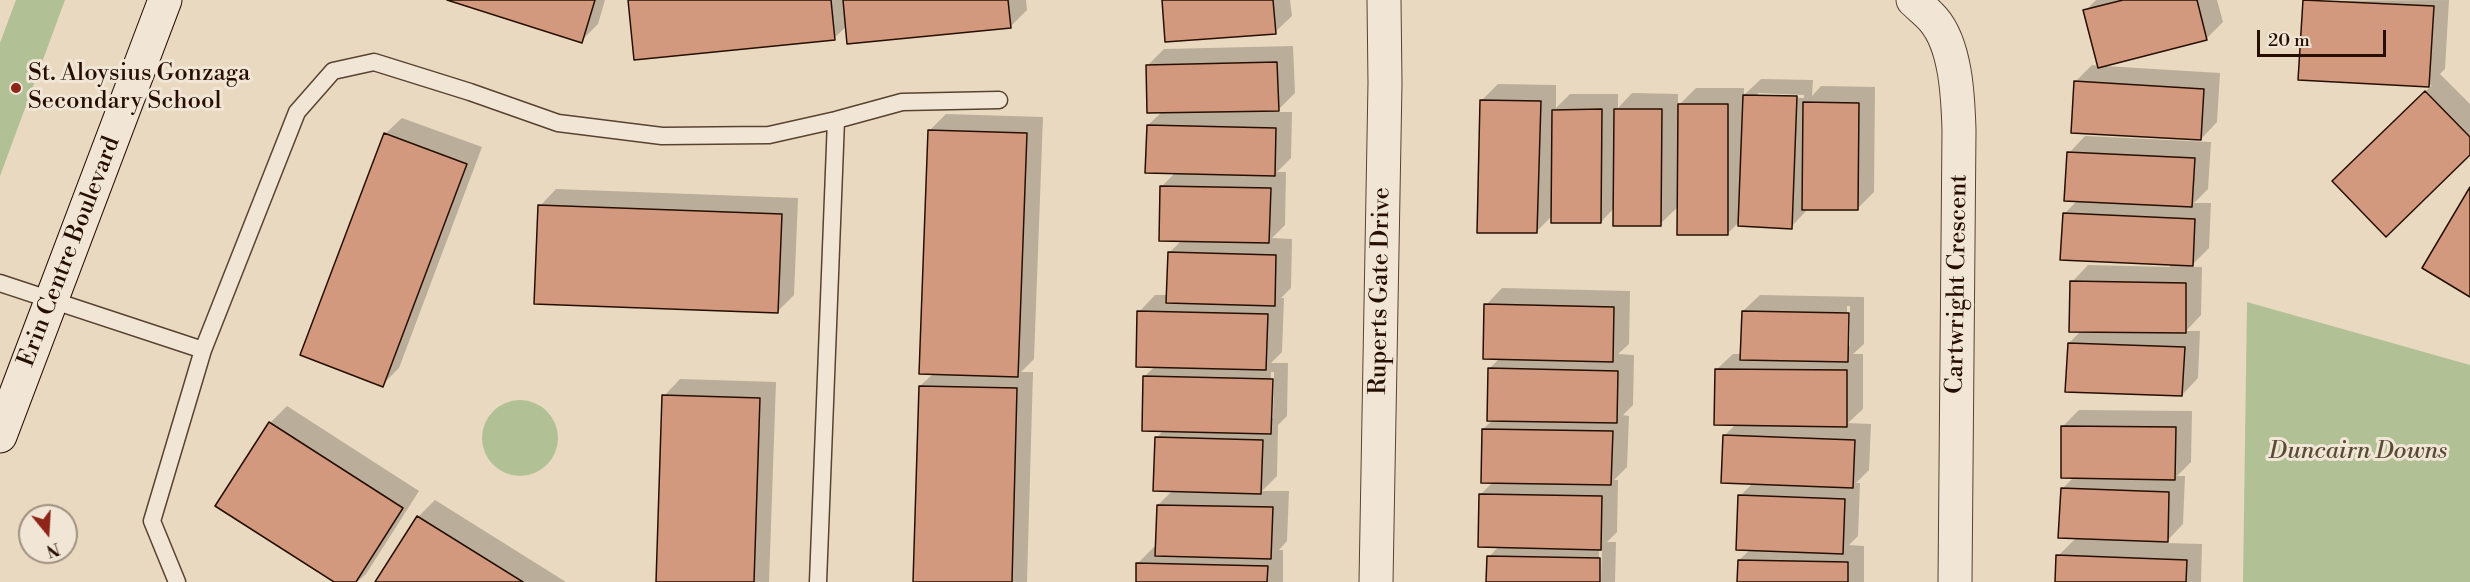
<!DOCTYPE html>
<html>
<head>
<meta charset="utf-8">
<style>
	body { margin:0 }
	#map { position:relative; width:2470px; height:582px; overflow:hidden; background:#e9d9c0; font-family:"Libre Bodoni",serif }
	canvas { display:block }
	.north { position:absolute; left:18px; top:504px; width:60px; height:60px; box-sizing:border-box; background:#f1e6d6; border:2px solid #a09080; border-radius:50%; rotate:162deg; font-size:16px; font-weight:700; line-height:24px; text-align:center; color:#270f00 }
	.north::after { content:''; display:block; margin:auto; width:21px; height:27px; background:#8f2418; clip-path:polygon(50% 0,100% 100%,50% 72%,0 100%) }
	.scale { position:absolute; left:2257px; top:30px; width:129px; height:27px; box-sizing:border-box; border:3px solid #270f00; border-top:0; padding-left:8px; font-size:18px; line-height:21px; white-space:nowrap; color:#270f00; -webkit-text-stroke:4px #f1e6d6; paint-order:stroke }
</style>
</head>
<body>
<div id="map">
<canvas width="2470" height="582"></canvas>
<div class="north">N</div>
<div class="scale">20 m</div>
</div>
<script>
const ctx = document.querySelector('canvas').getContext('2d');
ctx.lineJoin = 'round';
function fillPath(path, color) { ctx.fillStyle = color; ctx.fill(path, 'evenodd'); }
function strokePath(path, color, width, dash) { ctx.strokeStyle = color; ctx.lineWidth = width; ctx.lineCap = dash ? 'butt' : 'round'; ctx.setLineDash(dash || []); ctx.stroke(path); }
function label(font, color, halo, rows, align = 'center') {
  ctx.font = font + ' "Libre Bodoni",serif'; ctx.lineWidth = 6; ctx.setLineDash([]); ctx.textBaseline = 'middle'; ctx.strokeStyle = halo; ctx.fillStyle = color; for (const [text, x, y, turn = 0] of rows) {
    ctx.save(); ctx.translate(x, y); ctx.rotate((+turn || 0) * Math.PI / 180); ctx.textAlign = isNaN(turn) ? turn : align; if (halo) ctx.strokeText(text, 0, 0); ctx.fillText(text, 0, 0); ctx.restore();
  }
}
fillPath(new Path2D(`
	M16,0H65L0,176V43Z
	M2247,302L2470,365V582H2243Z
	M482 438a38 38 0 1 1 76 0a38 38 0 1 1-76 0Z`), '#b2c096');
fillPath(new Path2D(`
	M452,0H605L598,24L581,41Z
	M630,0H1026L1027,10L1010,27L847,26L834,38Z
	M1163,0H1290L1292,16L1275,32Z
	M2096,0H2217L2223,22L2206,39L2105,66L2220,73L2217,122L2201,139L2075,82L2092,65L2099,66L2085,11Z
	M2449,0L2445,69L2440,74L2470,104V153L2350,165L2432,85L2300,79L2304,1Z
	M1293,46L1295,93L1276,112H1292L1291,158L1277,172H1286L1285,225L1272,238L1292,239L1291,288L1281,298H1284L1282,352L1271,363H1288L1287,416L1278,425L1277,476L1262,491H1289L1287,541L1279,550H1283V582H1137L1138,563L1154,547H1157L1158,505L1173,490L1156,438L1164,430L1145,376L1155,366L1139,312L1155,295H1168L1169,253L1182,240L1162,186L1176,172L1148,125L1162,112L1147,66L1164,49ZM1271,372H1274L1273,418H1270Z
	M1761,79L1813,80L1812,96L1821,86L1875,87L1874,192L1857,209H1808L1791,227L1740,221L1727,234L1679,206L1660,224L1614,208L1601,222L1553,215L1536,232L1482,100L1498,84L1556,85V108L1570,94H1618V108L1632,93L1678,94V106L1696,88H1744V95ZM1758,93L1804,95V98L1758,96Z
	M946,114L1043,117L1034,359L1021,372H1033L1027,582H915L920,386L934,373L929,131Z
	M402,118L482,147L399,368L382,385L385,134Z
	M2085,136L2211,142L2208,189L2194,203H2211L2209,248L2190,267H2202L2201,315L2186,331H2200L2198,378L2182,395L2069,343L2082,330L2072,282L2088,265L2170,267V264L2064,214L2078,200L2069,153Z
	M556,189L798,198L794,295L778,311L540,206Z
	M1502,288L1630,291L1629,344L1618,354L1634,355L1633,405L1623,415L1629,416L1627,467L1614,480H1618L1617,532L1607,542H1616L1615,582H1601L1602,551H1599L1598,582H1488L1489,557L1499,546L1480,495L1494,481L1483,429L1493,420L1489,369L1500,358L1486,305Z
	M1760,295L1864,297V344L1853,354H1863V409L1848,423L1871,424L1869,470L1856,483H1860L1858,536L1849,545L1864,546V582H1739V560L1751,549L1740,496L1753,483L1724,436L1736,424L1716,370L1733,354H1742L1743,311ZM1847,306H1850V346H1847Z
	M680,379L776,382L769,582H658L664,396Z
	M287,406L419,491L366,574L357,582H336L217,505L270,423Z
	M2079,410L2192,411L2191,462L2177,476H2185L2183,524L2165,543L2202,544L2201,582H2057L2058,556L2077,537L2062,489L2074,477L2063,426Z
	M435,500L566,582H377L418,517Z`), '#0003');
const building = new Path2D(`
	M447,0H595L582,43Z
	M628,0H831L835,40L634,60Z
	M843,0H1008L1011,28L847,44Z
	M1162,0H1273L1276,34L1165,42Z
	M2123,0H2197L2207,40L2098,68L2083,10Z
	M2303,0L2434,6L2429,87L2298,80Z
	M1277,62L1279,111L1147,113L1146,65Z
	M2074,81L2204,89L2201,140L2071,133Z
	M2425,91L2470,137V155L2386,237L2332,181Z
	M1743,95L1797,96L1792,229L1738,226Z
	M1480,100L1541,101L1537,233H1477Z
	M1803,102L1859,103L1858,210H1802Z
	M1678,104H1728V235H1677Z
	M1602,109L1601,223H1551L1552,110Z
	M1614,109H1662L1661,226H1613Z
	M1147,125L1276,128L1275,176L1145,173Z
	M928,130L1027,133L1018,377L919,374Z
	M384,133L467,164L383,387L300,355Z
	M2067,152L2195,158L2192,207L2064,201Z
	M1160,186L1271,188L1269,243L1159,241Z
	M2470,187V297L2422,268Z
	M538,205L782,214L778,313L534,304Z
	M2063,213L2195,219L2193,266L2060,260Z
	M1168,252L1276,255L1275,306L1166,303Z
	M2070,281L2186,283V333L2069,332Z
	M1484,304L1614,307L1613,362L1483,359Z
	M1137,311L1268,314L1266,370L1136,367Z
	M1742,311L1849,313L1848,362L1740,360Z
	M2068,343L2185,347L2182,396L2065,392Z
	M1488,368L1618,371L1617,423L1487,421Z
	M1715,369L1847,370V427L1714,425Z
	M1143,376L1273,379L1271,434L1142,431Z
	M919,386L1017,388L1012,582H913Z
	M662,395L760,398L754,582H656Z
	M269,422L403,508L356,582H334L215,506Z
	M2061,426L2176,427L2175,480L2061,478Z
	M1482,429L1613,431L1611,485L1481,483Z
	M1723,435L1855,440L1853,488L1721,483Z
	M1155,437L1263,440L1261,494L1153,491Z
	M2061,488L2169,492L2168,542L2058,538Z
	M1479,494L1602,496L1601,550L1478,547Z
	M1738,495L1845,499L1843,554L1736,550Z
	M1157,505L1273,507L1271,559L1155,556Z
	M417,516L523,582H375Z
	M2056,555L2187,560L2186,582H2055Z
	M1487,556L1600,558V582H1486Z
	M1738,560L1848,562V582H1737Z
	M1136,563L1268,566L1267,582H1136Z`);
fillPath(building, '#d2997e');
strokePath(building, '#270f00', 1.5);
const lane = new Path2D(`
	M0,283L203,350
	M177,582L152,521L203,350L297,112L333,71L374,62L470,92L558,123L662,136L769,135L836,120L902,102L999,100
	M818,582L836,120`);
const street = new Path2D(`
	M1913,0C1919,6 1927,12 1933,19C1956,45 1958,97 1959,130L1955,582
	M1376,582L1385,83L1384,0`);
const secondary = new Path2D(`
	M0,436L165,0`);
strokePath(lane, '#584230', 19);
strokePath(street, '#584230', 35);
strokePath(secondary, '#270f00', 35);
strokePath(lane, '#f1e6d6', 16);
strokePath(street, '#f1e6d6', 33);
strokePath(secondary, '#f1e6d6', 33);
for (const [x, y, r, color] of [
	[16,88,6,"#8f2418"]
]) { const dot = new Path2D(); dot.arc(x, y, r, 0, 2 * Math.PI); ctx.fillStyle = color; ctx.fill(dot); strokePath(dot, '#f1e6d6', 2); }
label('24px', '#270f00', '#f1e6d6', [
	["St. Aloysius Gonzaga",28,74],
	["Secondary School",28,102]
], 'left');
label('24px', '#270f00', '#f1e6d6', [
	["Erin Centre Boulevard",70,252,-69],
	["Cartwright Crescent",1958,284,-89],
	["Ruperts Gate Drive",1381,291,-89]
]);
label('italic 24px', '#584d34', '#f1e6d6', [
	["Duncairn Downs",2358,452]
]);
</script>
</body>
</html>
